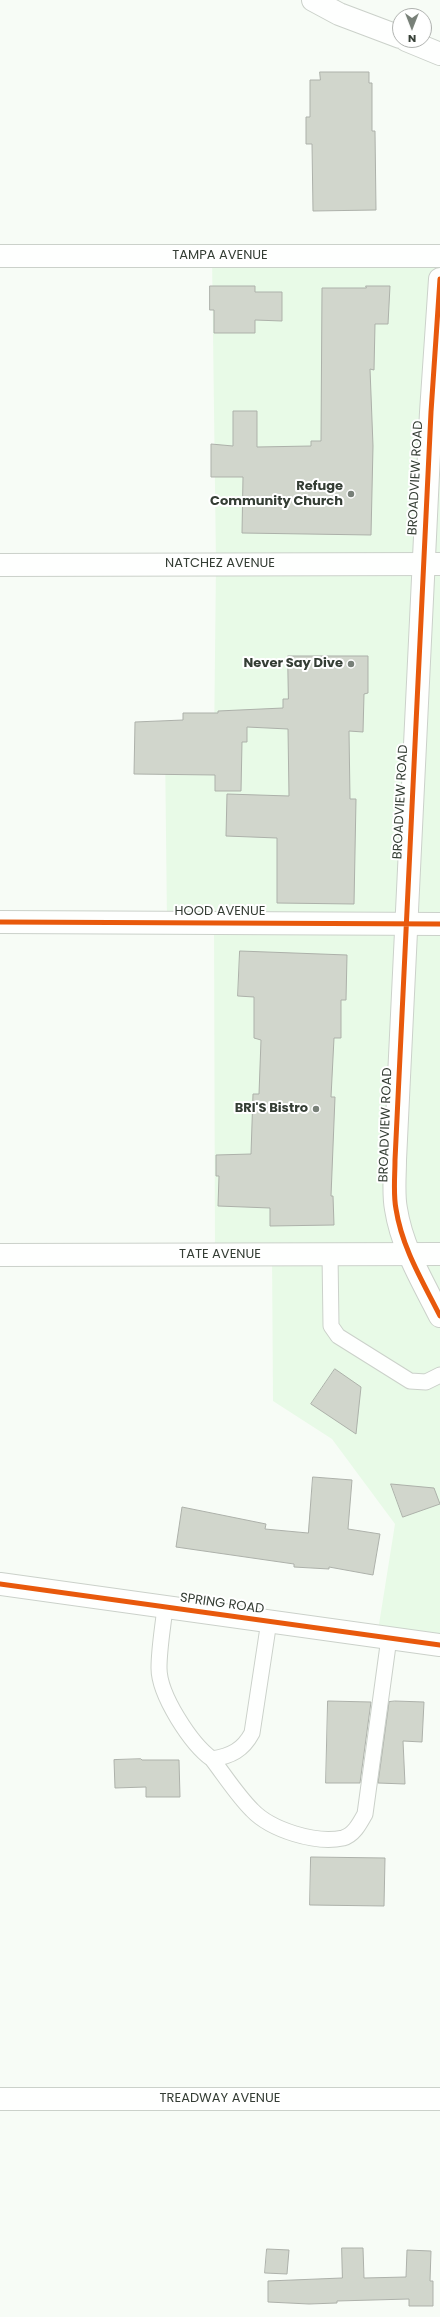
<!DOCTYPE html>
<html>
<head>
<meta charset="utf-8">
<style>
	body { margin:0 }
	#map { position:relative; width:440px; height:2317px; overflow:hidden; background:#f7fcf6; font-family:Poppins,sans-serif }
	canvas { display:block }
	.north { position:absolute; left:392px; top:8px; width:40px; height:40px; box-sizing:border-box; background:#fff; border:1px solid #aeb1ae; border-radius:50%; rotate:180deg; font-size:11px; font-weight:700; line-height:16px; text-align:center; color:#343d34 }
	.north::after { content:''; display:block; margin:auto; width:14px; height:18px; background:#788078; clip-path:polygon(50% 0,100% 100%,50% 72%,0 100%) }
</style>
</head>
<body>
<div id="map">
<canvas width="440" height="2317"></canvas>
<div class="north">N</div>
</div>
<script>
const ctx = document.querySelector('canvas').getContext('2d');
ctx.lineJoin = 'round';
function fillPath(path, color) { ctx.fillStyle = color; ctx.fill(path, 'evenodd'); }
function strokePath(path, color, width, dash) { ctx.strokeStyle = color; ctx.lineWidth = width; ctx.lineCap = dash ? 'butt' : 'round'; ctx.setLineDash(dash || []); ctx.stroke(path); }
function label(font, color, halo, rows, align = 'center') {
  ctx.font = font + ' Poppins,sans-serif'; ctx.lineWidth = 4; ctx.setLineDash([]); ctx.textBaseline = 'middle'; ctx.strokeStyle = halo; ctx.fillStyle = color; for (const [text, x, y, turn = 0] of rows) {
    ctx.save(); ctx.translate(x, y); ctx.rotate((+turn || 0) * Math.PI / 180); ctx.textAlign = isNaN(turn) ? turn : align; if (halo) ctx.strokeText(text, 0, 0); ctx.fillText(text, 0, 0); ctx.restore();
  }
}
fillPath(new Path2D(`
	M212,256H440V1645L377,1637L395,1524L332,1439L273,1401L272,1254L215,1255L214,923H167L165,745H214L216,564Z`), '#e8fae7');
const building = new Path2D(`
	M320,72H369V83H372V131H375L376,210L313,211L312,144H306V117H310V80H320Z
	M210,286H255V292H282V321L255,320V333H214V310H210Z
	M366,286H390L388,324H375L374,370L370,369L373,446L371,535L242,533L243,477H211V444L233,446V411H257V447L311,446V441H321L322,288H366Z
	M288,656H368V693L364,694L363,732L349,731L350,799H356L354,904L277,903V838L226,836L227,794L289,796L288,729L247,727V742H242L241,791H215V775L134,774L135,722L183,720V713H218V711L283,708V699H288Z
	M240,951L347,955L346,1000H341V1038H334L331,1097H335L331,1196H333L334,1225L270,1226V1208L218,1206L219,1176H216V1155L251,1154L253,1094H259L261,1040L254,1038V997L238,996Z
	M335,1369L361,1387L356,1434L311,1404Z
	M313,1477L352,1480L348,1529L380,1534L373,1575L329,1567V1569L294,1567V1564L176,1547L182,1507L266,1524L265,1529L308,1533Z
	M391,1484L434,1488L440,1504L403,1517Z
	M328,1701L371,1702L360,1783H326Z
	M395,1701L424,1702L422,1742L403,1741L405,1784L378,1783L389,1702Z
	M141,1759L142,1760H179L180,1797H146V1787L115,1788L114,1760Z
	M311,1857L385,1858L384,1906L310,1905Z
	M342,2248H363L364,2278L406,2277L407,2250L431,2251L430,2281H433V2306H409V2299L337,2301V2303L309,2304L268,2302V2281L342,2278Z
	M267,2249L289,2250L287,2274L265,2273Z`);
fillPath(building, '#d1d6cc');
strokePath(building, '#adb1aa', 1);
const service = new Path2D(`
	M330,1254L331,1326L338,1336L410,1381L426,1382L440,1375
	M165,1607C163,1627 159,1648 159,1668C159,1695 191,1744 212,1759C231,1756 243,1750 252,1733L269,1621
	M212,1759C225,1776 237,1795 252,1810C271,1830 316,1844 343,1838C354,1835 360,1823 365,1814L389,1638`);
const minor = new Path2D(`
	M313,0L339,14L400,37
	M406,40L440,54
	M0,256H440
	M0,565L440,564
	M0,922L440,924
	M0,1255L440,1254
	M0,2099H440`);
const tertiary = new Path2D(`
	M0,1584L440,1645`);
const secondary = new Path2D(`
	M440,279L431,412L395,1160C395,1176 393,1194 396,1209C402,1248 423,1282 440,1316`);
strokePath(service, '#cbd1ca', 17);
strokePath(minor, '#cbd1ca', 24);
strokePath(tertiary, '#cbd1ca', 24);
strokePath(secondary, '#cbd1ca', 24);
strokePath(service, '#fefffe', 15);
strokePath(minor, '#fefffe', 22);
strokePath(tertiary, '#fefffe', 22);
strokePath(secondary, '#fefffe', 22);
strokePath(new Path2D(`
	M440,279L431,412L395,1160C395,1176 393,1194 396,1209C402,1248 423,1282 440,1316
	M0,922L440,924
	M0,1584L440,1645`), '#e8590c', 5);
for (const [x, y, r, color] of [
	[351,494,4,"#788078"],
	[351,664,4,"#788078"],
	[316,1109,4,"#788078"]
]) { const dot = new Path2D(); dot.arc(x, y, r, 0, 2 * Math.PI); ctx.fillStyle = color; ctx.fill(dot); strokePath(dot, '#fff', 1.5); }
label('13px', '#343d34', '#fff', [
	["TAMPA AVENUE",220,256],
	["BROADVIEW ROAD",416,478,-87],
	["NATCHEZ AVENUE",220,564],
	["BROADVIEW ROAD",401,802,-87],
	["HOOD AVENUE",220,912],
	["BROADVIEW ROAD",386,1125,-88],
	["TATE AVENUE",220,1255],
	["SPRING ROAD",222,1604,8],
	["TREADWAY AVENUE",220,2099]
]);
label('bold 13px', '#343d34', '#fff', [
	["Refuge",343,487],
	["Community Church",343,502],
	["Never Say Dive",343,664],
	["BRI'S Bistro",308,1109]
], 'right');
</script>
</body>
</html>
